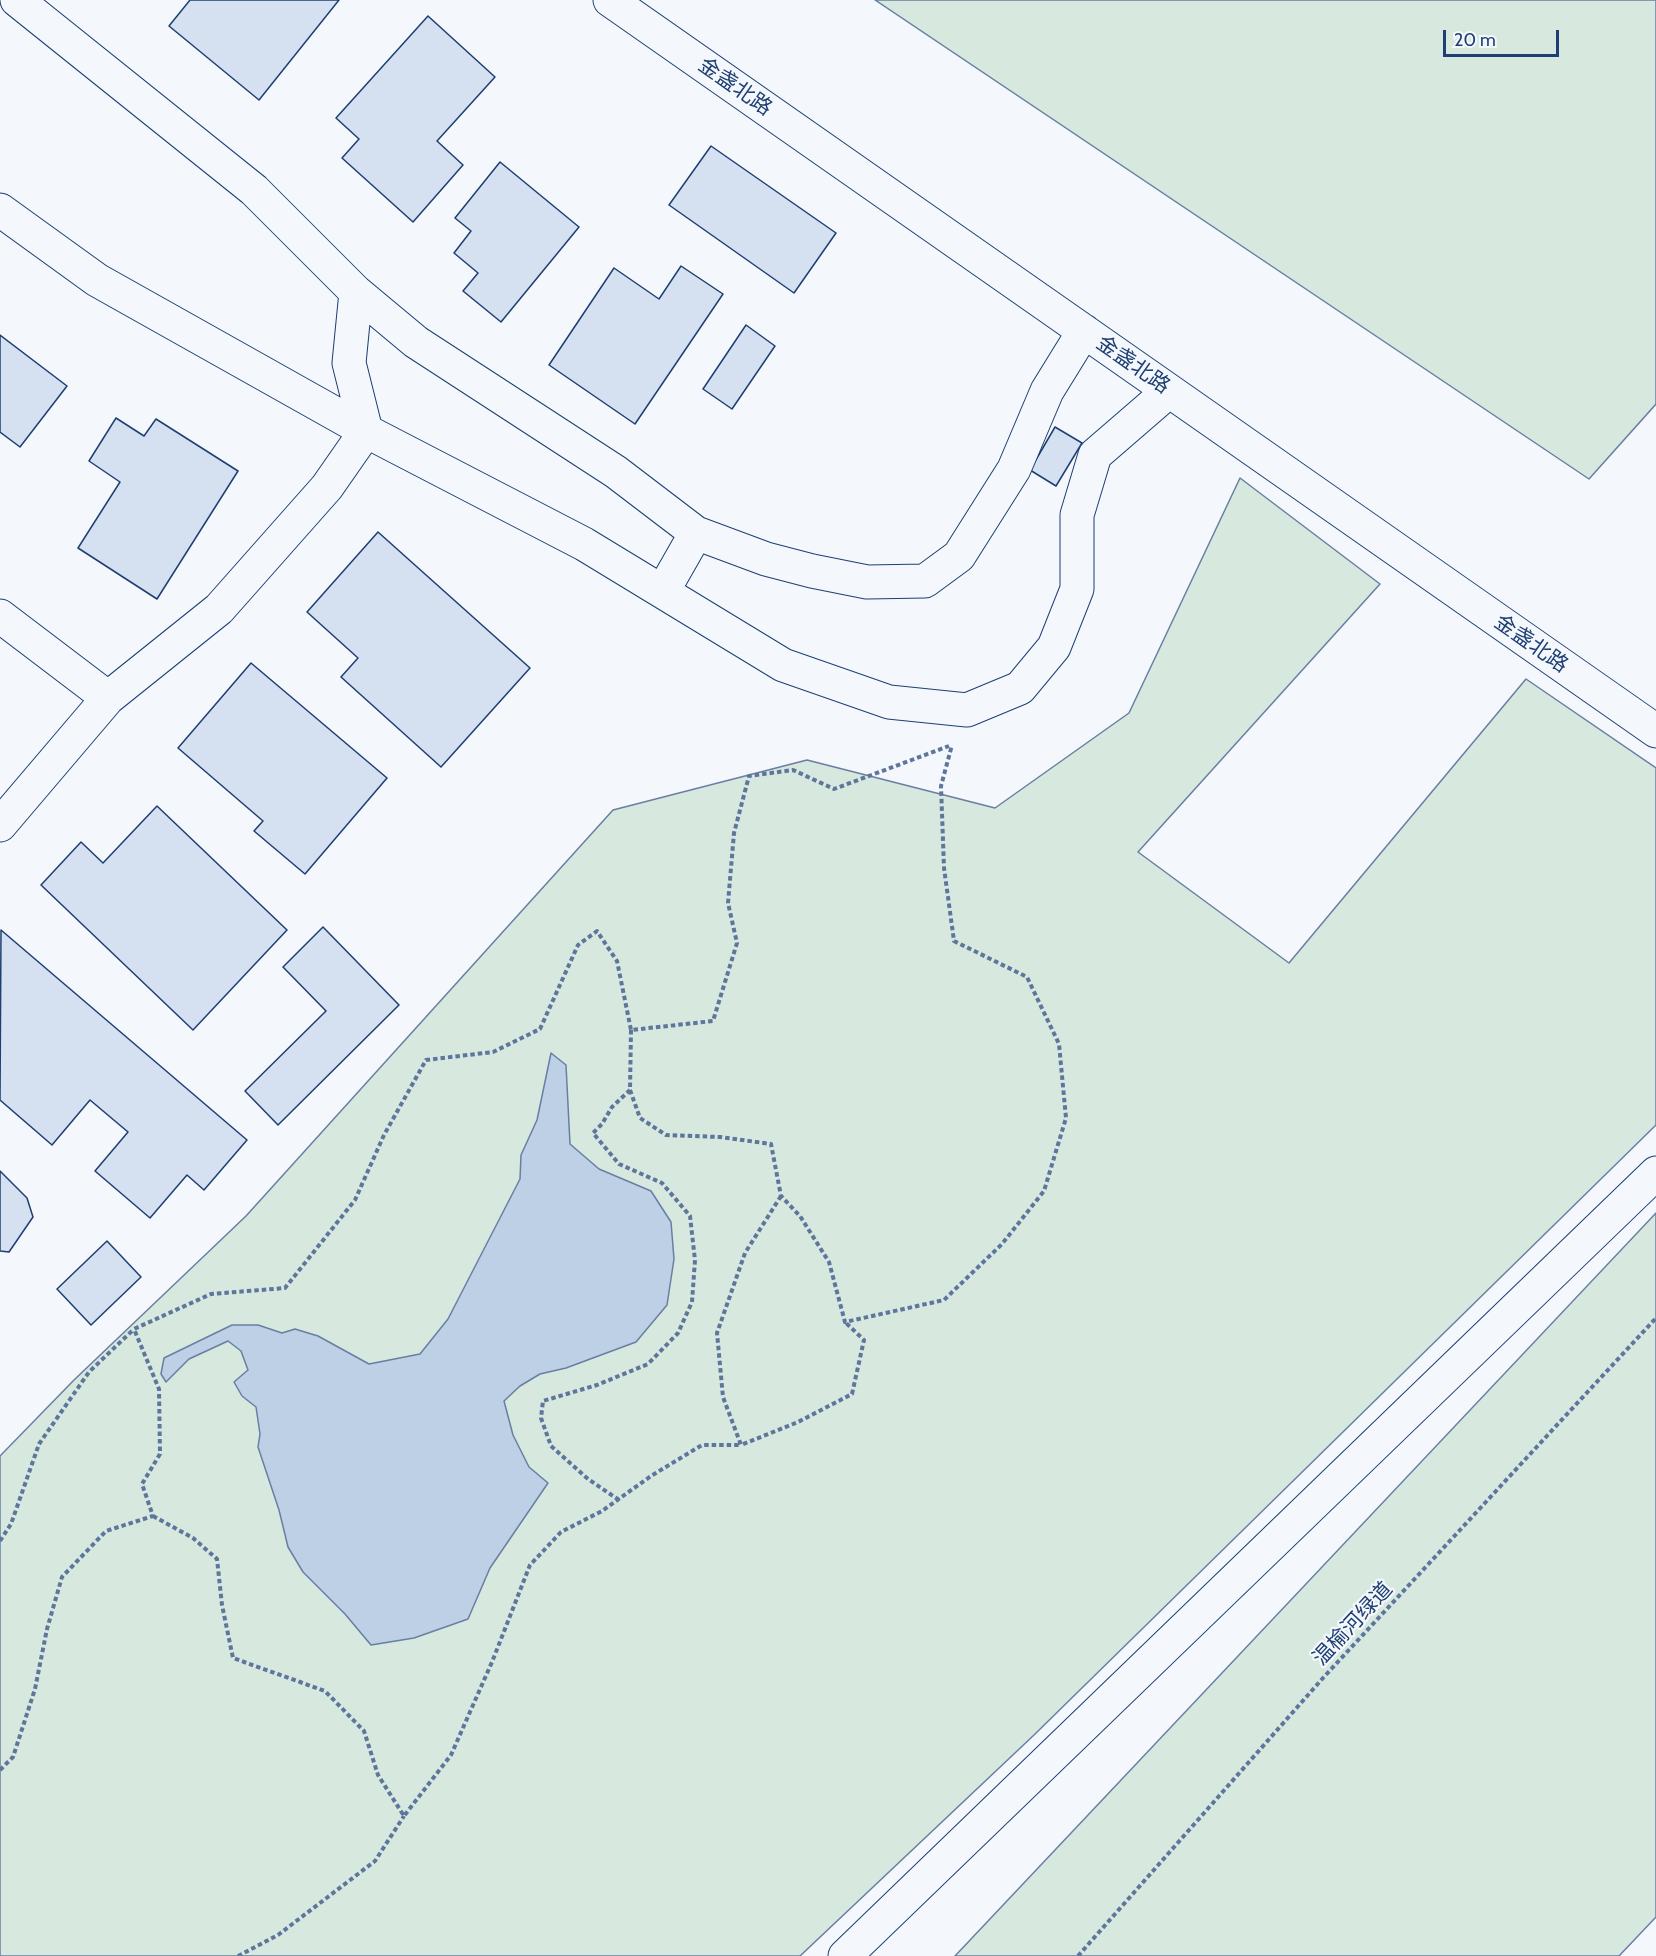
<!DOCTYPE html>
<html>
<head>
<meta charset="utf-8">
<style>
	body { margin:0 }
	#map { position:relative; width:1656px; height:1956px; overflow:hidden; background:#f4f7fb; font-family:Cabin,sans-serif }
	canvas { display:block }
	.scale { position:absolute; left:1443px; top:30px; width:116px; height:27px; box-sizing:border-box; border:3px solid #1d3f73; border-top:0; padding-left:8px; font-size:18px; line-height:21px; white-space:nowrap; color:#1d3f73; -webkit-text-stroke:4px #f4f7fb; paint-order:stroke }
</style>
</head>
<body>
<div id="map">
<canvas width="1656" height="1956"></canvas>
<div class="scale">20 m</div>
</div>
<script>
const ctx = document.querySelector('canvas').getContext('2d');
ctx.lineJoin = 'round';
function fillPath(path, color) { ctx.fillStyle = color; ctx.fill(path, 'evenodd'); }
function strokePath(path, color, width, dash) { ctx.strokeStyle = color; ctx.lineWidth = width; ctx.lineCap = dash ? 'butt' : 'round'; ctx.setLineDash(dash || []); ctx.stroke(path); }
function label(font, color, halo, rows, align = 'center') {
  ctx.font = font + ' Cabin,"Noto Sans SC",sans-serif'; ctx.lineWidth = 4.5; ctx.setLineDash([]); ctx.textBaseline = 'middle'; ctx.strokeStyle = halo; ctx.fillStyle = color; for (const [text, x, y, turn = 0] of rows) {
    ctx.save(); ctx.translate(x, y); ctx.rotate((+turn || 0) * Math.PI / 180); ctx.textAlign = isNaN(turn) ? turn : align; if (halo) ctx.strokeText(text, 0, 0); ctx.fillText(text, 0, 0); ctx.restore();
  }
}
const green = new Path2D(`
	M875,0H1656V404L1589,479Z
	M1240,478L1380,584L1138,852L1289,963L1526,679L1656,768V1125L1034,1735L800,1956H0V1456L74,1380L246,1216L613,810L807,760L995,808L1129,713Z
	M1656,1213V1917L1619,1956H955Z`);
fillPath(green, '#d7e8df');
strokePath(green, '#687fa3', 1.5);
const water = new Path2D(`
	M551,1053L566,1065L570,1144L599,1169L651,1191L671,1222L674,1259L667,1305L636,1342L566,1368L540,1374L520,1386L504,1401L513,1435L529,1467L548,1483L490,1568L468,1619L414,1638L371,1645L345,1614L303,1572L288,1547L279,1510L258,1447L260,1434L256,1407L242,1396L234,1382L248,1370L241,1351L228,1341L189,1359L166,1382L161,1374L164,1358L232,1325H258L282,1333L295,1329L318,1336L369,1364L420,1354L448,1319L520,1179L521,1155L537,1120Z`);
fillPath(water, '#bed0e5');
strokePath(water, '#687fa3', 1.5);
const building = new Path2D(`
	M190,0H339L259,100L169,26Z
	M428,16L495,77L437,141L463,165L413,222L342,158L359,139L336,118Z
	M711,146L836,233L794,293L669,205Z
	M500,162L579,227L501,322L463,291L478,273L454,253L471,231L455,218Z
	M681,266L723,294L635,424L549,365L614,268L659,299Z
	M746,325L775,346L732,409L703,389Z
	M0,335L67,386L20,447L0,432Z
	M116,418L144,436L156,419L238,471L157,599L78,548L120,482L89,461Z
	M1055,427L1082,443L1056,486L1030,470Z
	M378,532L530,668L441,767L341,677L358,658L307,612Z
	M251,663L387,778L305,874L254,831L263,821L178,748Z
	M157,806L287,930L193,1030L41,885L81,842L103,863Z
	M323,927L399,1005L278,1125L245,1091L326,1011L283,967Z
	M1,930L247,1140L204,1190L187,1175L150,1218L95,1171L128,1132L90,1100L52,1145L0,1100Z
	M0,1171L27,1198L33,1217L9,1252L0,1251Z
	M107,1241L141,1277L91,1325L57,1289Z`);
fillPath(building, '#d5e0f0');
strokePath(building, '#1d3f73', 1.5);
const minor = new Path2D(`
	M17,0L254,190L356,292L416,342L616,472L696,533L766,559L812,571L867,582L925,581L959,556L1014,469L1047,391L1084,331
	M610,0L1656,731
	M0,210L97,280L366,431
	M356,292L349,363L366,431
	M663,591L696,533
	M0,616L108,698L219,609L327,487L366,431L584,544L783,665L889,702L967,710L1020,688L1054,647L1077,589V515L1095,455L1169,391
	M0,825L108,698
	M845,1956L1656,1173`);
strokePath(minor, '#1d3f73', 35);
strokePath(new Path2D(`
	M631,1030L630,1090L640,1118L666,1135L720,1137L771,1144L781,1196L800,1216L829,1262L845,1322L944,1300L1002,1244L1044,1191L1066,1118L1059,1044L1027,977L954,941L944,868L941,786L952,745
	M781,1196L745,1253L717,1333L723,1397L741,1445L798,1422L852,1394L864,1340L845,1322
	M619,1500L588,1479L551,1446L541,1418L543,1401L597,1385L648,1364L678,1333L692,1302L695,1260L690,1216L662,1183L619,1164L593,1133L602,1124L612,1107L630,1090
	M153,1516L193,1538L217,1559L222,1605L233,1658L325,1691L364,1731L378,1775L404,1816L451,1755L492,1662L530,1565L561,1532L602,1511L651,1476L702,1445H741
	M0,1541L11,1524L39,1444L89,1372L134,1329
	M0,1770L13,1757L35,1689L47,1629L62,1577L106,1531L153,1516L142,1484L160,1454L159,1389L134,1329L211,1294L285,1288L355,1200L384,1135L426,1060L493,1052L540,1029L578,945L597,931L617,961L631,1030L713,1021L737,943L728,903L734,833L749,776L793,770L834,789L949,746
	M238,1956L278,1935L375,1861L404,1816
	M1078,1956L1323,1678L1656,1318`), '#5e769c', 4, [4.5, 3]);
strokePath(minor, '#f4f7fb', 33);
label('21px', '#1d3f73', '#f4f7fb', [
	["金盏北路",735,87,35],
	["金盏北路",1133,365,35],
	["金盏北路",1531,644,35],
	["温榆河绿道",1353,1624,-47]
]);
</script>
</body>
</html>
